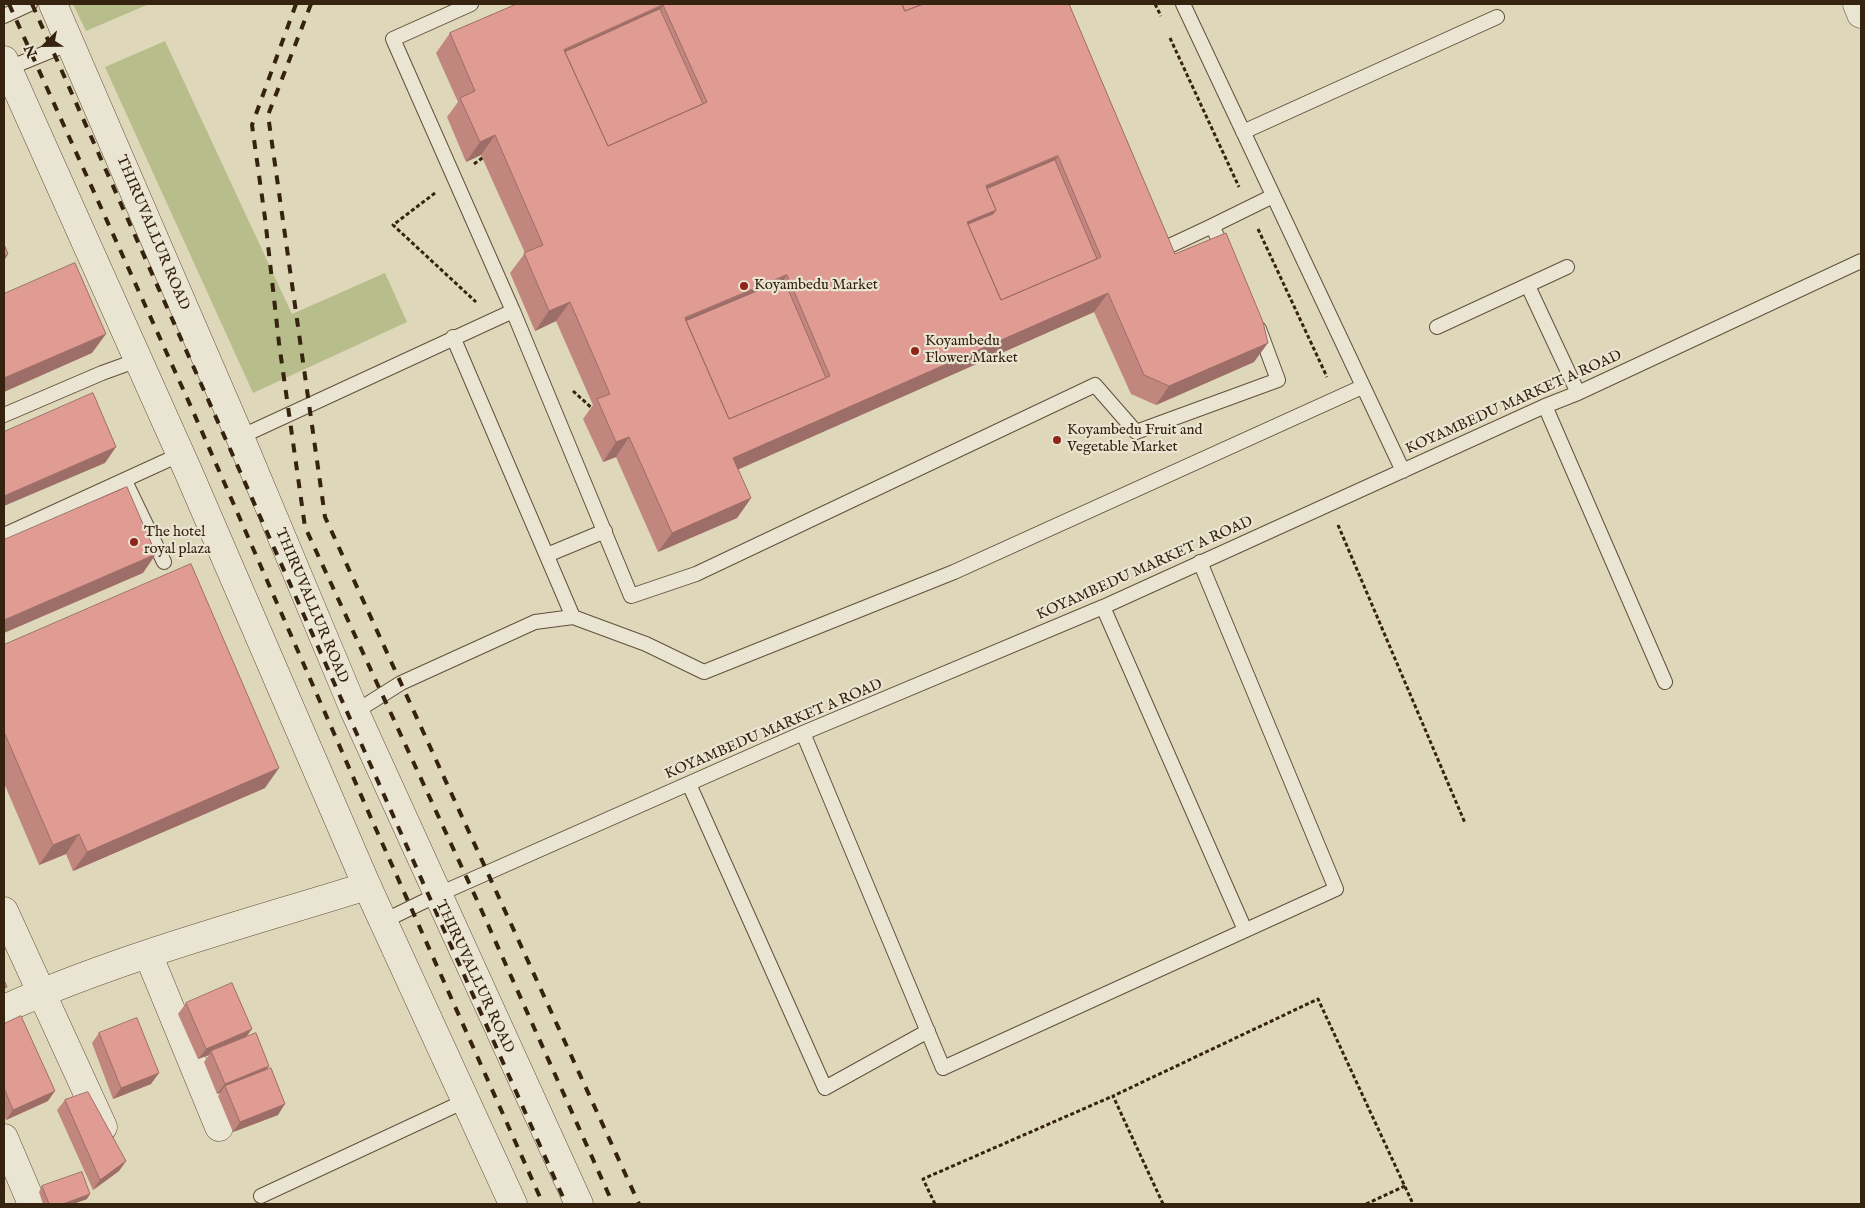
<!DOCTYPE html>
<html>
<head>
<meta charset="utf-8">
<style>
	body { margin:0 }
	#map { position:relative; width:1865px; height:1208px; overflow:hidden; background:#dfd7b9; font-family:"IM FELL English",serif }
	canvas { display:block }
	.frame { position:absolute; inset:0; border:5px solid #36230f; pointer-events:none }
	.north { position:absolute; left:20px; top:20px; width:50px; height:50px; -webkit-text-stroke:4px #eae5d2; paint-order:stroke; rotate:247deg; font-size:14px; font-weight:700; line-height:20px; text-align:center; color:#36230f }
	.north::after { content:''; display:block; margin:auto; width:18px; height:22px; background:#36230f; clip-path:polygon(50% 0,100% 100%,50% 72%,0 100%) }
</style>
</head>
<body>
<div id="map">
<canvas width="1865" height="1208"></canvas>
<div class="frame"></div>
<div class="north">N</div>
</div>
<script>
const ctx = document.querySelector('canvas').getContext('2d');
ctx.lineJoin = 'round';
function fillPath(path, color) { ctx.fillStyle = color; ctx.fill(path, 'evenodd'); }
function strokePath(path, color, width, dash) { ctx.strokeStyle = color; ctx.lineWidth = width; ctx.lineCap = dash ? 'butt' : 'round'; ctx.setLineDash(dash || []); ctx.stroke(path); }
function label(font, color, halo, rows, align = 'center') {
  ctx.font = font + ' "IM FELL English",serif'; ctx.lineWidth = 4.5; ctx.setLineDash([]); ctx.textBaseline = 'middle'; ctx.strokeStyle = halo; ctx.fillStyle = color; for (const [text, x, y, turn = 0] of rows) {
    ctx.save(); ctx.translate(x, y); ctx.rotate((+turn || 0) * Math.PI / 180); ctx.textAlign = isNaN(turn) ? turn : align; if (halo) ctx.strokeText(text, 0, 0); ctx.fillText(text, 0, 0); ctx.restore();
  }
}
fillPath(new Path2D(`
	M73,4H149L86,31Z
	M165,41L292,314L385,273L407,322L253,393L105,67Z`), '#b7bd8b');
const service = new Path2D(`
	M471,4L393,39L513,311L631,596L696,574L1095,385L1136,432L1278,380L1259,329
	M1183,4L1403,471
	M4,16L30,4
	M4,70L70,43
	M1243,132L1497,17
	M1212,226L1273,196
	M1160,242L1163,249L1212,226L1225,252
	M1528,286L1578,393
	M1437,327L1567,267
	M453,337L573,617
	M1545,406L1665,682
	M4,415L102,373L138,360
	M240,437L513,311
	M125,481L164,562
	M4,535L181,454
	M547,555L605,531
	M1103,607L1245,930
	M355,712L401,683L535,622L573,617L646,644L704,672L954,572L1362,387
	M803,733L943,1068L1336,889L1200,562
	M689,784L825,1088L928,1031
	M384,921L437,895L803,733L1103,607L1545,406L1578,393L1861,261
	M261,1196L465,1101`);
const minor = new Path2D(`
	M4,911L103,1127
	M148,954L219,1127
	M4,1009C120,957 245,924 367,886
	M4,1138L32,1204`);
const tertiary = new Path2D(`
	M53,4L240,437L355,712L579,1204
	M1857,4L1861,14
	M4,60L188,471L367,886L513,1204`);
strokePath(service, '#60503a', 16);
strokePath(minor, '#60503a', 29);
strokePath(tertiary, '#60503a', 29);
strokePath(new Path2D(`
	M1155,4L1161,16
	M1170,38L1239,187
	M474,164L485,156
	M435,193L393,225L476,302
	M1258,229L1327,377
	M573,391L594,410
	M1338,525L1465,823
	M935,1204L923,1179L1113,1096
	M1163,1204L1113,1096L1318,999L1413,1204
	M1366,1204L1405,1186`), '#36230f', 3, [4, 2.5]);
strokePath(service, '#eae5d2', 14);
strokePath(minor, '#eae5d2', 28);
strokePath(tertiary, '#eae5d2', 28);
strokePath(new Path2D(`
	M9,4L192,409L371,818L543,1204
	M32,4L566,1204
	M296,4L252,125L265,218L279,343L305,527L476,898L613,1204
	M311,4L268,115L325,517L639,1204`), '#36230f', 4, [9, 9]);
fillPath(new Path2D(`
	M517,4H1069L1175,254L1254,362L1156,405L1131,394L1094,312L738,469L751,498L737,518L658,552L616,457L603,462L583,419L593,405L556,321L535,331L510,273L525,253L481,155L466,162L447,117L458,102L436,53L450,33Z
	M4,645L265,788L73,871L66,854L39,865L4,783Z
	M186,1003L246,1037L269,1066L266,1070L278,1115L233,1132L218,1096L220,1093L217,1094L204,1062L209,1055L198,1059L178,1014Z
	M4,1024L48,1101L6,1120L4,1115Z
	M99,1033L151,1084L113,1099L92,1043Z
	M65,1100L126,1161L119,1171L93,1190L57,1110Z
	M42,1186L87,1199L73,1204H43L39,1192Z`), '#c1867e');
fillPath(new Path2D(`
	M663,5L649,25L565,63L564,50Z
	M495,135L481,155L466,162L480,142Z
	M1058,156L1044,176L987,200L986,186Z
	M996,210L982,229L968,235L967,222Z
	M8,254L4,261V256Z
	M787,275L773,295L686,332L685,318Z
	M1108,293L1094,312L719,478L733,458Z
	M570,302L556,321L535,331L549,311Z
	M106,334L92,353L4,392V378Z
	M1268,343L1254,362L1156,405L1169,386Z
	M629,437L616,457L603,462L616,442Z
	M116,447L105,463L4,506V496Z
	M751,498L737,518L658,552L672,533Z
	M156,554L143,573L4,633V620Z
	M279,768L265,788L73,871L87,852Z
	M79,834L66,854L39,865L53,845Z
	M252,1029L244,1040L211,1051L209,1055L198,1059L206,1049Z
	M269,1066L261,1077L225,1086L220,1093L217,1094L225,1084Z
	M159,1073L151,1084L113,1099L121,1088Z
	M55,1091L48,1101L6,1120L13,1110Z
	M285,1104L278,1115L233,1132L240,1122Z
	M126,1161L119,1171L93,1190L100,1180Z
	M90,1194L87,1199L73,1204H63Z`), '#9d6d67');
const building = new Path2D(`
	M517,4H902L905,11L923,4H1069L1175,254L1226,233L1263,322L1268,343L1169,386L1144,375L1108,293L733,458L751,498L672,533L629,437L616,442L597,399L610,394L570,302L549,311L524,253L543,245L495,135L480,142L460,98L475,91L450,33ZM663,5L707,102L608,146L564,50ZM1058,156L1101,257L1001,300L967,222L996,210L986,186ZM787,275L830,376L729,419L685,318Z
	M902,4H923L905,11Z
	M660,9L703,104L608,146L565,52Z
	M1055,160L1097,259L1001,300L968,224L993,214L996,210L987,189Z
	M4,244L8,254L4,256Z
	M75,263L106,334L4,378V294Z
	M784,280L826,378L729,419L686,321Z
	M93,393L116,447L4,496V432Z
	M127,487L156,554L4,620V540Z
	M191,564L279,768L87,852L79,834L53,845L4,732V645Z
	M4,980L7,987L4,988Z
	M232,983L252,1029L206,1049L186,1003Z
	M21,1016L55,1091L13,1110L4,1088V1024Z
	M137,1018L159,1073L121,1088L99,1033Z
	M256,1033L269,1066L225,1084L211,1051Z
	M271,1068L285,1104L240,1122L225,1086Z
	M88,1092L126,1161L100,1180L65,1100Z
	M82,1172L90,1194L63,1204H49L42,1186Z`);
fillPath(building, '#e09c93');
strokePath(building, '#9d6d67', 1);
for (const [x, y, r, color] of [
	[744,286,5,"#8f2418"],
	[915,351,5,"#8f2418"],
	[1057,440,5,"#8f2418"],
	[134,542,5,"#8f2418"]
]) { const dot = new Path2D(); dot.arc(x, y, r, 0, 2 * Math.PI); ctx.fillStyle = color; ctx.fill(dot); strokePath(dot, '#eae5d2', 2); }
label('15px', '#36230f', '#eae5d2', [
	["THIRUVALLUR ROAD",152,233,67],
	["KOYAMBEDU MARKET A ROAD",1514,403,-24],
	["KOYAMBEDU MARKET A ROAD",1145,569,-24],
	["THIRUVALLUR ROAD",311,606,67],
	["KOYAMBEDU MARKET A ROAD",774,730,-23],
	["THIRUVALLUR ROAD",474,977,65]
]);
label('15px', '#36230f', '#eae5d2', [
	["Koyambedu Market",754,286],
	["Koyambedu",925,342],
	["Flower Market",925,359],
	["Koyambedu Fruit and",1067,431],
	["Vegetable Market",1067,448],
	["The hotel",144,533],
	["royal plaza",144,550]
], 'left');
</script>
</body>
</html>
